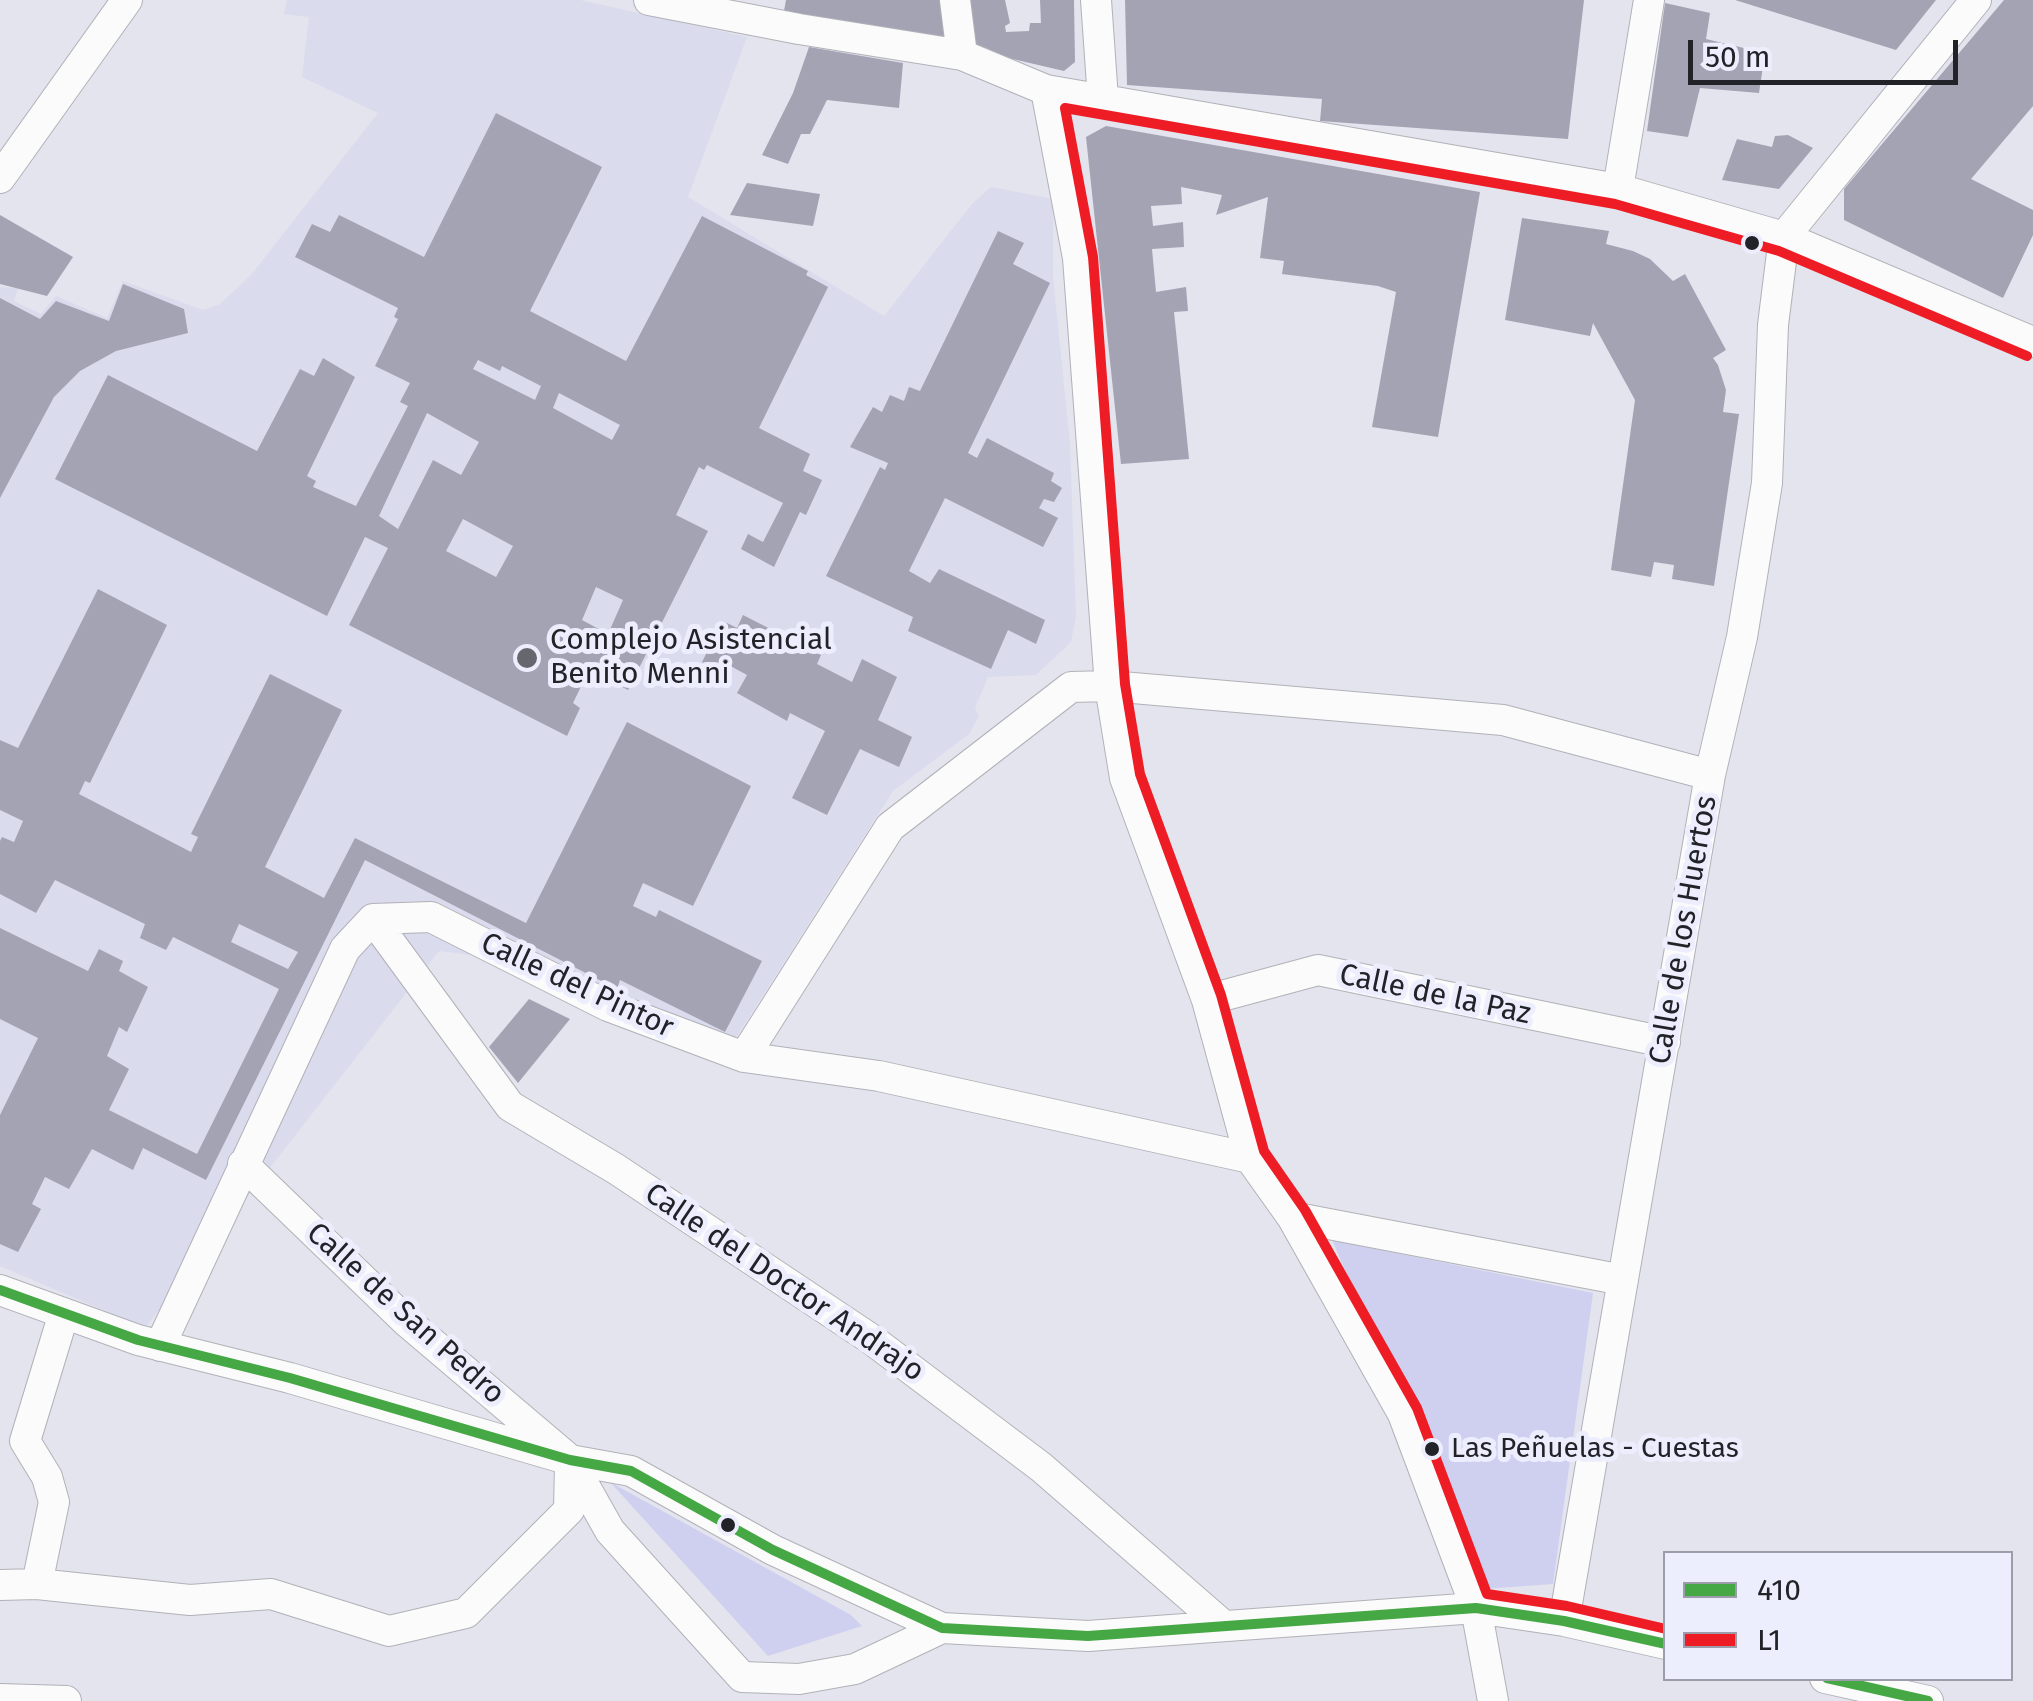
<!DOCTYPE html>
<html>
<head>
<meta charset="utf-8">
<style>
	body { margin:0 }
	#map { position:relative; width:2033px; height:1701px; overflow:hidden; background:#e4e4ee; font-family:"Fira Sans",sans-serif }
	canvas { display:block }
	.legend { position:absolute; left:1663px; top:1551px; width:350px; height:130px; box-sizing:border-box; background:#edeefd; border:2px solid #9c9da8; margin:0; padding:12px 18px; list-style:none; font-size:30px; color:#222329 }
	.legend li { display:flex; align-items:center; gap:20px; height:50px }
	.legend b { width:50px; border:2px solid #9c9da8 }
	.scale { position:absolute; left:1688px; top:40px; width:270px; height:45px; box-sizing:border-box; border:5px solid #222329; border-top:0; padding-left:12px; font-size:30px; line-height:35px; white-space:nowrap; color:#222329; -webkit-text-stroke:8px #edeefd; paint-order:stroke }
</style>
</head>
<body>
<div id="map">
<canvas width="2033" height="1701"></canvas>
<ul class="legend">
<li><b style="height:12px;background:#46a844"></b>410</li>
<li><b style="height:12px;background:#ee1c25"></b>L1</li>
</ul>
<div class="scale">50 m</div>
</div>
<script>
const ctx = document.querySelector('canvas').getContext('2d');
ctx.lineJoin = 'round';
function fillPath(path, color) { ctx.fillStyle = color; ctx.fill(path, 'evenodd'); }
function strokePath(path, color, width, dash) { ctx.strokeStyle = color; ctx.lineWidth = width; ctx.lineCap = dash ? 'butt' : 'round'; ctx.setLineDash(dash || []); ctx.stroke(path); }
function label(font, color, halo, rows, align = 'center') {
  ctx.font = font + ' "Fira Sans",sans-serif'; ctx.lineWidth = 10; ctx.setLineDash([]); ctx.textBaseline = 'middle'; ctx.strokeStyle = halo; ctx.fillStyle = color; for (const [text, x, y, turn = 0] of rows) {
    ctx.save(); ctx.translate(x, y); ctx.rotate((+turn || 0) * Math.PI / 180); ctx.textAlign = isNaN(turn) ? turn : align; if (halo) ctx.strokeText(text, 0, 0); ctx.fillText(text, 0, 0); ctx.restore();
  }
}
fillPath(new Path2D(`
	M287,0H580L747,37L688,197L884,316L972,204L991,187L1053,199V277L1070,445L1076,616L1071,642L1036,675L988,677L975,708L979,716L969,734L893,791L732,1044L545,964L439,951L145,1328L0,1266V287L18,288L14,301L41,314L56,296L107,318L123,281L203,310L220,304L251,275L378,113L302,77L309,17L284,14Z`), '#dadbed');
fillPath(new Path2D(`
	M1332,1240L1593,1293L1553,1584L1483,1589Z
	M610,1482L851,1615L862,1626L768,1656Z`), '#cfd0ef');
fillPath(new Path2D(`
	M786,0H944L950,32L945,41L784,11Z
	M969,0H1005L1010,23L1005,26L1006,32L1029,31L1030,23H1041L1040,0H1074L1075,62L1064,71L987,53L976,45Z
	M1125,0H1584L1568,139L1320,121L1322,99L1127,85Z
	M1735,0H1936L1896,50Z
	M2004,0H2033V106L1971,179L2033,210V235L2003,298L1844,220V189Z
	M1665,3L1710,13L1706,39L1765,53L1759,93L1700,88L1688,137L1647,131Z
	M809,47L903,63L899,108L827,100L810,134H801L788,164L762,155L793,93Z
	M496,113L602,167L530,311L626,361L702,216L808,271L806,275L828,287L759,428L810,454L803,471L822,480L806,515L800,512L774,567L741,549L748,534L763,542L783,503L707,465L704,470L699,467L676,515L708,531L628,690L589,670L573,703L580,708L567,736L349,625L388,548L365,537L327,616L55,479L108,375L257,451L300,369L314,376L323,358L355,377L307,476L316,481L313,487L356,506L408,406L400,402L410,383L375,366L398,319L394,317L398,308L295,257L312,224L330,232L339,215L424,257ZM478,360L500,371L502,366L541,386L535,400L473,369ZM559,393L620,425L612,440L553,408ZM427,413L479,442L461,475L433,460L398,529L379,516ZM463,519L513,546L496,577L446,551ZM596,587L623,600L608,634L582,620Z
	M1106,126L1480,192L1438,437L1372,427L1396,292L1378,286L1282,274L1284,261L1260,258L1268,197L1216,215L1222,195L1181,187L1182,204L1151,206L1153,226L1183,222L1184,247L1152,249L1156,292L1186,287L1188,311L1174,312L1189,459L1121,464L1086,137Z
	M1788,135L1813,148L1779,189L1722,180L1737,139L1772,147L1775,136Z
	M747,183L820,194L813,226L730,215Z
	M0,215L73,257L47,296L0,284Z
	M1522,218L1609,231L1606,244L1633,251L1650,259L1673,281L1685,274L1726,350L1713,358L1718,365L1726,390L1723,412L1739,414L1714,586L1672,579L1674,565L1654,562L1651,577L1611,570L1635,400L1593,323L1590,336L1505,320Z
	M998,231L1024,243L1013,264L1050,283L968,453L977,458L987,438L1054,473L1051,481L1062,488L1054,502L1044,499L1039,508L1058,518L1043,547L945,498L909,571L930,583L939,569L1045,620L1036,644L1008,630L991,669L908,631L913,617L826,576L880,467L885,470L888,463L850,447L873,407L882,412L890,395L904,401L909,387L920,391Z
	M123,284L184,309L188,333L116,351L80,371L54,397L0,498V298L40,319L56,301L109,321Z
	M98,589L167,625L90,783L85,781L79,794L191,852L198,837L191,834L270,674L342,710L265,867L324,898L355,838L526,923L627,722L751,786L693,906L643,883L633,906L656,917L659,910L762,961L725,1032L620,980L617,989L365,860L206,1180L143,1148L133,1170L92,1149L69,1189L45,1177L32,1204L41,1209L18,1252L0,1244V1115L38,1038L0,1019V928L88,971L99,949L123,961L119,971L148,987L127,1032L119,1027L107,1056L129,1069L109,1110L197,1154L279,989L173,937L166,950L140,938L145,924L55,880L36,913L0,894V841L2,837L14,842L23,821L0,810V740L18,748ZM239,924L298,952L288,969L231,942Z
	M743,615L821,655L817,664L852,682L862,659L897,677L878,720L912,737L899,767L860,749L827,815L792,798L825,731L790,713L787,721L737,693L747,675L725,663L721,671L702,662L723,621L737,628Z
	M529,999L570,1019L518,1083L489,1047Z`), '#a4a3b4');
const street = new Path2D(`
	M649,0L799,29L962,55L1046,90L1618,189L1784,237L2033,342
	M955,0L962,55
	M1096,0L1103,99
	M1046,90L1078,258L1110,686L1125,778L1207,1000L1250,1158L1292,1217L1403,1414L1476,1608L1493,1701
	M0,178L127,0
	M1618,189L1649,0
	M373,919L510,1106L616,1169L871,1339L1041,1467L1224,1626
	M1207,1000L1318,970L1665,1042
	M744,1057L890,827L1071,687L1110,686L1503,720L1710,775
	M243,1164L406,1321L570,1460L610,1531L742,1677L799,1679L855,1669L942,1628
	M1292,1217L1623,1280
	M0,1290L138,1340L290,1378L570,1460L631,1471L773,1550L942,1628L1088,1636L1476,1608L1564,1621L1666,1644
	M160,1346L345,949L373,919L431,917L608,1006L744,1057L879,1076L1250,1158
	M37,1584L54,1502L47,1477L25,1441L64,1313
	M0,1585L37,1584L190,1600L271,1594L389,1631L466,1613L569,1510L570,1463
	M1564,1621L1710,775L1742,637L1767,483L1773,325L1784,237L1976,0
	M1825,1678L1928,1701
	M0,1699L66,1701`);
strokePath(street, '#b1b1b8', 32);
strokePath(street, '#fbfbfc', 30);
strokePath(new Path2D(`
	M0,1290L138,1340L290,1378L570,1460L631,1471L773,1550L942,1628L1088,1636L1476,1608L1564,1621L1666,1644
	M1827,1678L1928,1701`), '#46a844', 10);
strokePath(new Path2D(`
	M1666,1629L1567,1606L1487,1594L1417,1408L1305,1210L1264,1151L1221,995L1140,774L1125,684L1093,257L1065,108L1615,204L1779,251L2027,356`), '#ee1c25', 10);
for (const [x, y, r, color] of [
	[1752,243,9,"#222329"],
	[527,658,12,"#66676e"],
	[1432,1449,9,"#222329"],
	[728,1525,9,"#222329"]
]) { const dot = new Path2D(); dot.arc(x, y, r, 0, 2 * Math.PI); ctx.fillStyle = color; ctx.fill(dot); strokePath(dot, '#edeefd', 4); }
label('28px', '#222329', '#edeefd', [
	["Las Peñuelas - Cuestas",1451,1449]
], 'left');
label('30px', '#222329', '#edeefd', [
	["Complejo Asistencial",550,641],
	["Benito Menni",550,675]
], 'left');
label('30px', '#222329', '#edeefd', [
	["Calle de los Huertos",1684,930,-80],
	["Calle del Pintor",577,986,25],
	["Calle de la Paz",1435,995,12],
	["Calle del Doctor Andrajo",784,1283,34],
	["Calle de San Pedro",405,1314,42]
]);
</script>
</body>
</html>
